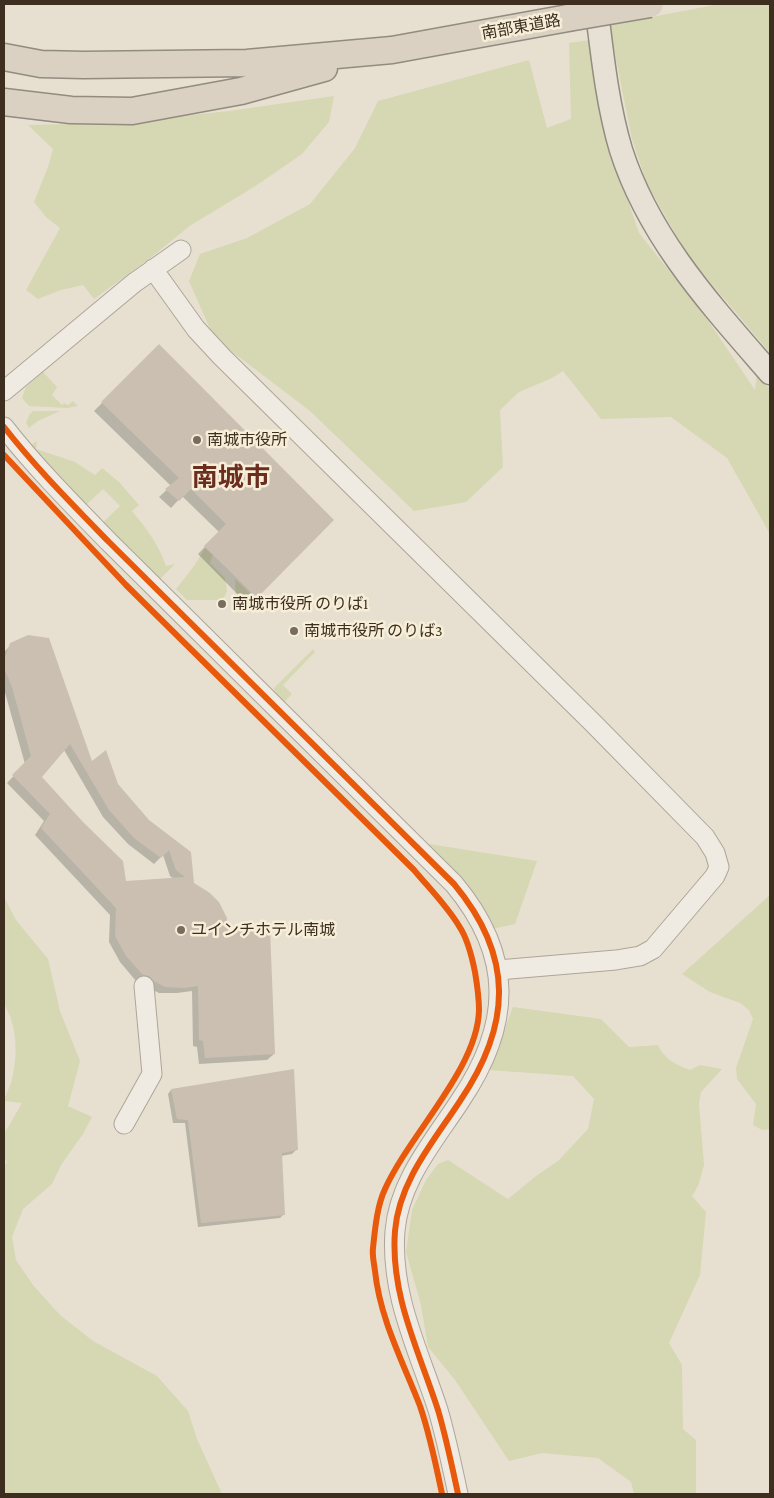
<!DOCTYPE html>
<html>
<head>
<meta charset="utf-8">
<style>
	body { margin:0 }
	#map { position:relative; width:774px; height:1498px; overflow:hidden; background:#e7e0d1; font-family:"Crimson Pro",serif }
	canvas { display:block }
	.frame { position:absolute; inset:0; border:5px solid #3d2e20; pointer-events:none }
</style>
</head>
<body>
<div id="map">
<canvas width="774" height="1498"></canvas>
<div class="frame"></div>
</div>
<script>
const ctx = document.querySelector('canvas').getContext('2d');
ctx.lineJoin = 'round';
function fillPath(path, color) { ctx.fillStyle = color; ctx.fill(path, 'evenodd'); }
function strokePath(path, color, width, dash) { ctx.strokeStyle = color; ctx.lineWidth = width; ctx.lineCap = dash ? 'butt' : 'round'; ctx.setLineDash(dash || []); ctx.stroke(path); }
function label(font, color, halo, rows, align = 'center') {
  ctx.font = font + ' "Crimson Pro","Noto Sans JP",serif'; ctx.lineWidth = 5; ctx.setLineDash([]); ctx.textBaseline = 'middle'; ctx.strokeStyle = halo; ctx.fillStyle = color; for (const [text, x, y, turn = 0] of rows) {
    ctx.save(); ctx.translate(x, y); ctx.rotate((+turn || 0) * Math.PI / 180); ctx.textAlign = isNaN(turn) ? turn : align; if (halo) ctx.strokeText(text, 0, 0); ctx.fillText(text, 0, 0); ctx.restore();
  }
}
fillPath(new Path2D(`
	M720,4H770V353L688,256L647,184L632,139L609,25Z
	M590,40L612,154L639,233L705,316L755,390L757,374L770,389V534L727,458L671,417L601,419L563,371L552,378L519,392L500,410L503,467L466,502L414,511L310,411L214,338L189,281L200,254L247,238L310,204L355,148L378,101L529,60L547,128L571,119L569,43Z
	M334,96L329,122L302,154L254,187L191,225L149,259L94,299L83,285L61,290L38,299L26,290L60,228L46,217L34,202L48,167L53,149L28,125L115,123L229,111Z
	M43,372L57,387L52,395L62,405L64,403L68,405L73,401L78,406L67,408L29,406L22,398L26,387Z
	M33,411H60L38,421L29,428L26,423L29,415Z
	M37,441L36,449L75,462L95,475L102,468L119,482L139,505L132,511C146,528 159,545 166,566L175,564L160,579L158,580L147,572L58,483L27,448ZM103,489L120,506L101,524L85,506Z
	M205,548L213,555L210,563L225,578L227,592L224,597L219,600H187L176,589L194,566Z
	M235,579L264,607L247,606L239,600H236Z
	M313,649L315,652L283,685L292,694L283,703L275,692L274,688Z
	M429,844L537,861L515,924L492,929C477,894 454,871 429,844Z
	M770,895V1129L762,1130L753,1125L756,1104L737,1079L736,1068L753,1019L749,1010L740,1003L710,992L682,974Z
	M4,897L16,920L48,959L60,1011L80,1061L68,1106L92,1117L83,1134L61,1165L52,1184L23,1209L12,1237L16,1260L33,1285L60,1315L93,1341L157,1376L188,1411L197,1439L222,1494H4V1167L7,1162L4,1158V1134L22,1103L4,1101C5,1095 9,1089 11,1083C18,1057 18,1027 4,1004Z
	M513,1007L601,1019L629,1047L658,1045C664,1059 676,1065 690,1070L700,1065L722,1069L701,1092L699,1104L704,1165L698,1186L692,1196L706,1212L700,1275L669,1343L682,1365L683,1429L696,1440V1494H634L631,1482L598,1458L542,1453L509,1461L455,1380L428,1347L421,1305L406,1252L412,1210L426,1180L438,1164L448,1160L508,1199L536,1176L558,1161L588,1129L594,1099L573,1076L489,1070Z`), '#d6d7b3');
fillPath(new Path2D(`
	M159,346L333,520L248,605L198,554L219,532L182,496L171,508L159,497L171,486L94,411Z
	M11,645L91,763L117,785L148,821L190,853L193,884L225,927L274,1054L267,1060L199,1064L197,1047L193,1046L192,991L177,993H159L147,987L143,982L136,981L120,962L109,942L110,915L35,835L44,821L7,783L25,764L4,689V652ZM64,750L103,817L128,844L154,864L163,855L170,876L174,879L125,882L40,777Z
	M171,1090L296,1150L292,1154L281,1156L284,1214L280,1218L198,1227L185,1123H173L168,1094Z`), '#0003');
fillPath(new Path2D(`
	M159,344L334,520L257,598L204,546L226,524L191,489L179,501L165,489L179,478L101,402Z
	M28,635L49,638L92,761L106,750L118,784L149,820L191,852L194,883L210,893L219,902L227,918V926L270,928L275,1054L205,1058L203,1041L199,1040L198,986L184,988L165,987L154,981L149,976L143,975L126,956L115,936L116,908L41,828L50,814L12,775L31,756L12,687L4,668V660L10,643ZM70,744L109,810L134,838L161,858L169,850L176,870L185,877L126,881L123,861L83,822L42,777Z
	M294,1069L298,1150L282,1153L285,1215L201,1223L188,1120L177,1119L171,1089Z`), '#cbbfb2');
const minor = new Path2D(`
	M153,269L196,329L222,357L593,723L705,837L715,853L719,867L715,876L653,949L640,956L616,960L498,970
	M4,391L134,283L181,250
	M4,427C36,468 73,505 109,542L454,884C514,956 512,1024 460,1101C434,1141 399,1181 395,1231C390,1295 419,1351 438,1410C446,1437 452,1466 458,1494
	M124,1124L152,1074L144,986`);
const major = new Path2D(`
	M596,4C602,52 607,103 621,150C649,238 711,305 770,373`);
const highway = new Path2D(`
	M4,57L41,64L84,65L247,63L392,50L568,18
	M4,102L71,110L132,111L241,91L324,68`);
strokePath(minor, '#ada599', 21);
strokePath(major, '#928b80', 25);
strokePath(highway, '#928b80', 29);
strokePath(minor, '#efebe3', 19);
strokePath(major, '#e6e1d4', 22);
strokePath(highway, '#dad1c2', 26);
const highwayBridge = new Path2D(`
	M568,18L650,4`);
strokePath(highwayBridge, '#928b80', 29, []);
strokePath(highwayBridge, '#dad1c2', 26);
strokePath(new Path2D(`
	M4,427C36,468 73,505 109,542L454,884C514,956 512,1024 460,1101C434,1141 399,1181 395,1231C390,1295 419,1351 438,1410C446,1437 452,1466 458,1494
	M4,455L126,585L414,870C429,888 447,906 459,926C468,939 472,957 475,972C477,984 479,998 479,1010C478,1068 409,1135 385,1189C377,1206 375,1229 373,1248C372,1255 374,1263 375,1271C380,1319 403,1362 420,1406C430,1435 436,1465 442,1494`), '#e8590c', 6);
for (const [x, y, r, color] of [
	[197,440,5,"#786c5e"],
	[222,604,5,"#786c5e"],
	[294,631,5,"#786c5e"],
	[181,930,5,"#786c5e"]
]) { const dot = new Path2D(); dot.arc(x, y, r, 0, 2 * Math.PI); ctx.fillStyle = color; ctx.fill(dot); strokePath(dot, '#f7eed8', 2); }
label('16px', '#3d2e20', '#f7eed8', [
	["南部東道路",521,27,-10]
]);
label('16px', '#3d2e20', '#f7eed8', [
	["南城市役所",207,440],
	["南城市役所 のりば1",232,604],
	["南城市役所 のりば3",304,631],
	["ユインチホテル南城",191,930]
], 'left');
label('bold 26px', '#6b2e1e', '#f7eed8', [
	["南城市",231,478]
]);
</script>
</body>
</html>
